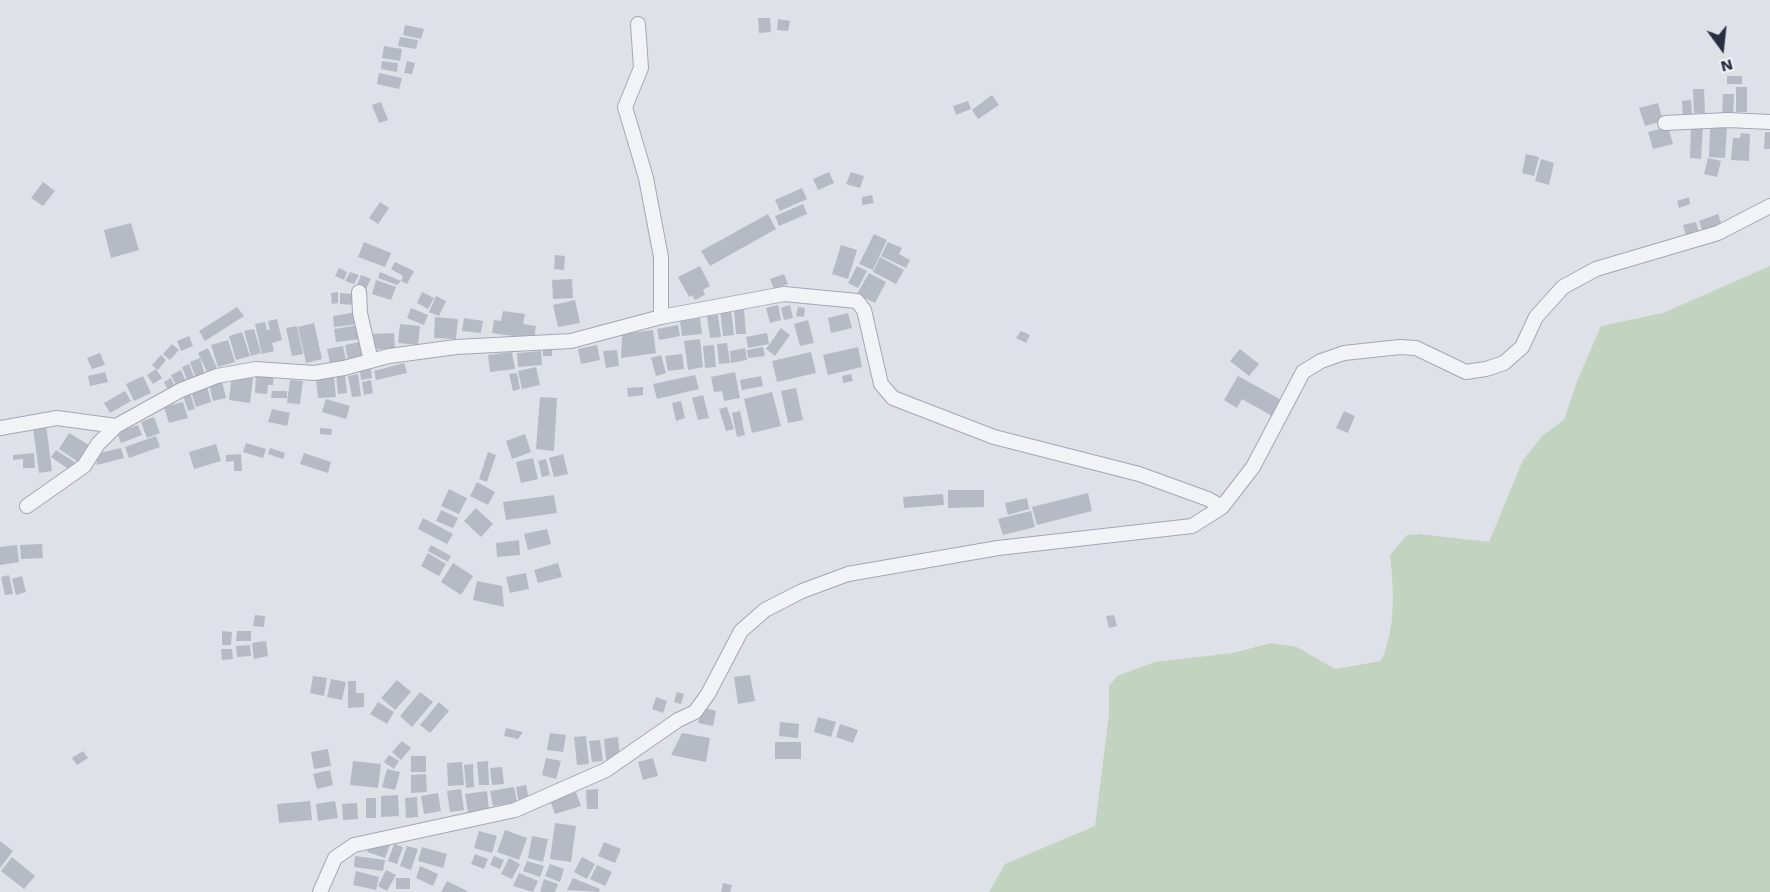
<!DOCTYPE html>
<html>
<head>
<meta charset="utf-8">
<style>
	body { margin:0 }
	#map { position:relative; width:1770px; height:892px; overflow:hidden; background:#dfe1e9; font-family:"Work Sans",sans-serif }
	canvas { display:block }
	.north { position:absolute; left:1692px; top:18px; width:60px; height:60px; -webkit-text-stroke:4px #eff1f6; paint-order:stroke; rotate:165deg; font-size:16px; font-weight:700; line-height:24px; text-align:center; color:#282d40 }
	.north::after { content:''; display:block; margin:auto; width:21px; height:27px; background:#282d40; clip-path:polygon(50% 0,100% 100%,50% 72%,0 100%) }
</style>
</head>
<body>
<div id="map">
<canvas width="1770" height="892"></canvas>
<div class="north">N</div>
</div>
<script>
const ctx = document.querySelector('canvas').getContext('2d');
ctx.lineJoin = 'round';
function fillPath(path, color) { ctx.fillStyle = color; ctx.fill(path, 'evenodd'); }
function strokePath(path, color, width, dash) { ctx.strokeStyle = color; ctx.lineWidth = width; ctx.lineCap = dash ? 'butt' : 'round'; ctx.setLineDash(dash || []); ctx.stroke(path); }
fillPath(new Path2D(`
	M1770,266V892H989L1005,864L1095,826L1109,714V686L1117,676L1155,662L1233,653L1271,643L1297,647L1335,669L1381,661C1396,628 1394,591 1390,555L1407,535L1420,534L1489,542L1523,460L1542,436L1564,420L1578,379L1601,326L1663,313Z`), '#c2d3c0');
fillPath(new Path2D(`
	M758,18H770L771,32L759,33Z
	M778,19L790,21L788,31L777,30Z
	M405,25L424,29L421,39L403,35Z
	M400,37L418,40L416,49L398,46Z
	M384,46L402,49L400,61L382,58Z
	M382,61L398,63L397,72L381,69Z
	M407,61L415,63L412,74L404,73Z
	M379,73L402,78L399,89L377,84Z
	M1727,76H1742V84H1727Z
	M1736,87H1747V112H1736Z
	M1693,89H1704L1705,113H1694Z
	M1723,94H1734L1733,117L1722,116Z
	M992,95L999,105L978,119L972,110Z
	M1691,100L1692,116L1683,117L1682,101Z
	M968,101L971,109L956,115L953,106Z
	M381,102L388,120L379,123L372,105Z
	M1658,103L1663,121L1645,126L1639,108Z
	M1691,125L1703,126L1701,159L1690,158Z
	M1710,126L1727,127L1725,158L1709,157Z
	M1668,127L1673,144L1653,149L1648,132Z
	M1765,132H1770V149H1764Z
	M1741,133L1750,134L1749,161L1731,160L1733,138H1740Z
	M1526,154L1539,157L1534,176L1522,173Z
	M1708,158L1721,161L1717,177L1704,174Z
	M1541,159L1554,163L1549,185L1535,181Z
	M829,172L834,183L818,190L813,179Z
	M851,172L864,176L860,188L846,184Z
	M43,182L55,191L43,206L31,198Z
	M802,188L807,199L780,211L775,200Z
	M872,195L874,203L862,205V197Z
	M1689,197L1690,204L1679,208L1677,201Z
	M380,202L389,208L378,224L369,218Z
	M803,204L807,214L779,226L775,216Z
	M768,214L776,229L710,266L701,251Z
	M1718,214L1723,228L1704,235L1699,221Z
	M1696,222L1700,236L1687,240L1683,225Z
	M131,223L139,250L111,258L104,230Z
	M874,234L887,240L873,270L859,264Z
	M364,242L391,253L385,267L358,257Z
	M888,242L902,248L899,254L910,260L906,268L881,256Z
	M841,245L857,250L848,279L832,274Z
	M555,255L565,256L564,270L554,269Z
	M880,257L904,270L896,284L873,272Z
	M395,262L414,271L407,284L401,281L403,276L391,269Z
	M700,266L710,286L703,290L705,295L695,300L692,295L689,297L678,277Z
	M857,266L867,271L858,288L848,283Z
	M339,268L347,272L344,280L335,276Z
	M350,272L359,275L354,284L345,281Z
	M380,272L401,281L397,285L378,278Z
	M869,273L886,282L875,303L857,294Z
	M784,274L788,284L774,289L770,279Z
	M361,275L371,279L366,289L357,285Z
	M572,279L573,298L553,299L552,280Z
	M376,280L396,287L391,300L372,294Z
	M338,292V303L332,304L331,293Z
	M422,292L434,298L428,309L417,303Z
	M340,293L356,294L355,305L340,304Z
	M436,296L446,301L439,316L429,312Z
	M575,300L580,323L558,327L553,305Z
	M778,305L781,320L770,323L766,308Z
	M790,305L793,318L784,320L781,308Z
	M237,307L244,316L205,341L199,331Z
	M798,307L805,308L804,317L796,316Z
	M411,308L428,315L424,325L407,318Z
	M731,309L734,335L723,336L720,310Z
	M744,309L746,334H736L734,310Z
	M503,311L525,314L523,324L536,326L534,339L492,333L494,320L501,321Z
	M357,312L359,324L334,327L333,316Z
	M848,313L852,328L831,333L828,318Z
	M718,315L721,337L710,338L707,316Z
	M435,317L458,319L456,339L434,338Z
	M464,318L483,321L481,333L462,331Z
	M700,318L702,334L682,336L680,321Z
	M277,319L282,340L272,343L274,351L262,354L255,324L265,322L267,330H270L268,321Z
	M808,320L814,343L800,346L794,324Z
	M314,323L322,359L306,363L298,327Z
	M400,324L420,326L418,345L398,343Z
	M359,325L361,339L336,342L334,329Z
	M678,325L680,336L659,340L657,329Z
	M297,326L303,354L292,356L286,328Z
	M781,328L790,335L775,356L766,349Z
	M254,329L261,353L251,356L244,331Z
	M653,330L656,353L621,358L622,334Z
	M1021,331L1030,335L1026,343L1016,338Z
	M242,332L250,356L236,360L229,336Z
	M394,333L395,348L371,350L370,334Z
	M767,333L769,344L748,348L746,337Z
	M189,336L193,346L181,351L177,341Z
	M700,339L703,367L688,370L684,341Z
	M228,340L235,362L218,367L211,345Z
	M364,341L366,356L348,360L345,345Z
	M727,343L730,363L719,364L717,344Z
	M172,344L179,350L170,360L163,354Z
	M597,345L600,360L581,364L578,349Z
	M714,345L716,367L705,368L703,346Z
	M343,346L346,360L330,363L327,349Z
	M543,347H552V356H543Z
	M763,347L765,356L748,358L747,350Z
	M858,347L862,367L828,375L823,355Z
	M208,348L217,368L207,372L198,353Z
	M745,348L747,360L731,363L730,351Z
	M1240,349L1259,364L1249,376L1230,361Z
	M617,350L619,366L606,368L603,351Z
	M541,351L542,365L518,367L517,353Z
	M512,352L515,369L490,372L488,355Z
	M811,352L816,373L777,382L772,361Z
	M100,353L105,365L92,369L87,358Z
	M682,354L684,369L668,371L665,356Z
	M161,355L166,360L158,370L152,365Z
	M661,355L666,373L656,376L651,358Z
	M200,358L205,376L196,379L190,362Z
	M404,363L407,373L376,380L374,371Z
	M189,364L195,380L188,383L182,367Z
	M536,367L540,385L522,389L518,371Z
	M156,369L162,378L153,384L147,375Z
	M371,369L372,378L361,380L360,371Z
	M181,370L187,384L178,389L171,375Z
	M105,372L108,382L90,386L88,376Z
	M256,372L274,373L273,385H268L267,394L255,393Z
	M735,372L740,398L724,401L722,391L714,392L711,377Z
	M517,373L520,389L513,391L509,374Z
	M336,374H345L347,393L338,394Z
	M358,374L361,396L352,397L348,376Z
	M851,374L853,381L843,383L842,376Z
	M232,375L253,378L250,403L229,400Z
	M695,375L699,389L657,399L653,384Z
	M143,376L151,393L134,401L126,384Z
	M761,376L763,386L742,390L740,380Z
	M1238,376L1283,401L1274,417L1242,399L1237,408L1224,400Z
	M334,377L336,397L318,398L316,379Z
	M171,378L176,389L169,392L164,382Z
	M290,380L303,381L300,404L287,403Z
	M371,380L373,393L364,395L362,382Z
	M222,381L226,398L213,401L209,384Z
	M207,386L211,402L196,407L191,391Z
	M643,387V395L628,397L627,388Z
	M796,388L803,420L788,423L781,391Z
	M125,391L131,401L110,413L104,403Z
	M272,391H287V398H271Z
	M772,392L781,426L752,433L744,399Z
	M190,393L195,409L188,411L183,395Z
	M703,395L709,418L698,420L692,398Z
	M540,397L557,398L554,451L536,449Z
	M326,399L350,406L346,419L322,412Z
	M681,401L685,418L676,421L672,403Z
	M183,402L188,418L169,423L164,407Z
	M727,407L734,429L726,431L719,409Z
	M272,409L290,413L287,426L268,422Z
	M740,411L745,435L737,437L732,413Z
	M1344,411L1355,416L1348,433L1336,428Z
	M154,417L160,433L147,438L141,422Z
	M46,425L52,471L39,473L33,427Z
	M138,425L142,435L121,443L117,432Z
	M320,428L332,429L331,435L320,434Z
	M69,433L92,447L81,464L59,449Z
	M525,434L531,452L512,459L506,441Z
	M156,436L160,447L129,458L125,447Z
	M246,443L266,449L263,458L243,452Z
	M216,444L221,461L194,469L189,452Z
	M121,448L124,458L97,465L95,454Z
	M270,448L285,453L283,459L268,454Z
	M56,450L76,463L71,471L51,457Z
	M488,452L496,455L487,482L479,479Z
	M34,453L35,468H23V459L13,460V455Z
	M304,453L331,462L328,473L300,464Z
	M241,454L242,471H234V461L226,462V455Z
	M563,454L568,474L554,477L549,458Z
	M533,458L538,479L521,483L516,462Z
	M546,459L550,475L542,477L538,461Z
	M477,482L495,492L488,505L470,496Z
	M449,489L467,498L459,514L441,506Z
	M948,490H984V507L948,508Z
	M1088,493L1092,511L1037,525L1032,507Z
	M943,494L944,505L904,508L903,497Z
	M554,495L557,513L506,520L503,502Z
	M1027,498L1029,509L1008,515L1005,503Z
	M476,508L493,524L481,537L464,521Z
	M441,510L458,518L453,528L436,521Z
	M1031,511L1035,527L1003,535L998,519Z
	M423,518L453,534L447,544L418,529Z
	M547,529L551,544L528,550L524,534Z
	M519,540L520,555L497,557L496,543Z
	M42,544L43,558L21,559L20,545Z
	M17,545L19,562L0,565V547Z
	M431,545L451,556L448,562L428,551Z
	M428,553L446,564L439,576L421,566Z
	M453,563L473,576L461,595L441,582Z
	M558,563L562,577L538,583L534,570Z
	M526,573L529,589L510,593L506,577Z
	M9,575L13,594L5,595L1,577Z
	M22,576L26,592L16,595L12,579Z
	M477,581L502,586L504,607L473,600Z
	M255,615L265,616L264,627L253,626Z
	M1114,615L1117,626L1109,628L1106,616Z
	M222,631L232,632L231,645H222Z
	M237,631H251V641H236Z
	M266,641L268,656L254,659L252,643Z
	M250,645L251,656L237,657L236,646Z
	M221,649H232L233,659L222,660Z
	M750,675L755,701L738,704L734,677Z
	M313,676L327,678L324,696L310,693Z
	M331,679L346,682L342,700L327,697Z
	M397,680L411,692L395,710L381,698Z
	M348,681H356V693H364V707L348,708Z
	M420,692L433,702L412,727L400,716Z
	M677,692L684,694L681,704L674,702Z
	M656,697L667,701L663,713L652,709Z
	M378,702L394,712L387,724L370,714Z
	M439,702L449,711L430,733L420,725Z
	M701,707L716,711L713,726L698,723Z
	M818,717L836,722L831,737L814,732Z
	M780,722L799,724L798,738L779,736Z
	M840,724L858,730L853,743L836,737Z
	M506,728L523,732L518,739L504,736Z
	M550,733L566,735L563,752L547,750Z
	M682,733L710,738L706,762L671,755Z
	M586,736L589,764L577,765L574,737Z
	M618,737L620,758L606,760L604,739Z
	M600,740L603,761L592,762L589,741Z
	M402,741L411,748L401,760L392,752Z
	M775,742H801V759H775Z
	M328,749L331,766L314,769L311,752Z
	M83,751L88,758L77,765L72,758Z
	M389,755L399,761L394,769L384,762Z
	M411,756H426V772H411Z
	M546,758L561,761L556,779L542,775Z
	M653,758L658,776L643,780L638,762Z
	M353,761L381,764L378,788L350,785Z
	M488,761L489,785H479L477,762Z
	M462,762L464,785L448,786L447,763Z
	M473,764L474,787L466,788L464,765Z
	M502,767L504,784L492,785L490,768Z
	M387,769L400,772L395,790L382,787Z
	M330,770L333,785L317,789L313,774Z
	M426,774L427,792L411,793V775Z
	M526,785L529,801L519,803L516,787Z
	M514,787L517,802L493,806L490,791Z
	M461,789L464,810L450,812L447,791Z
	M598,789V809H587L586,790Z
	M487,791L489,810L468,813L465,794Z
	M576,792L581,806L555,814L550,800Z
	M438,793L441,811L424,814L421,796Z
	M398,795L399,816L381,817V796Z
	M417,797L418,817L406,818L405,798Z
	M366,798H376V818H366Z
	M310,801L312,820L279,823L277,804Z
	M335,801L338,818L318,821L316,804Z
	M357,803L358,819L343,820L342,804Z
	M555,823L576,826L571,862L550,859Z
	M505,830L527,838L519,860L497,852Z
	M479,831L497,836L492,853L474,848Z
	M532,836L548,839L543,862L528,858Z
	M0,841L13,851L0,868Z
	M604,842L621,849L615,863L598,856Z
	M371,843L390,845L385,858L367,852Z
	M394,844L403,847L397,864L388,861Z
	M407,846L418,849L411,870L400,866Z
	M422,847L447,854L443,868L418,861Z
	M475,854L488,859L484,869L471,864Z
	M355,856L385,860L383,871L354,867Z
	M494,856L504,860L500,869L490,865Z
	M12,857L35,876L24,889L1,871Z
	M582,857L595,864L587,879L574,872Z
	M509,858L520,864L512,879L501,874Z
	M527,861L544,866L540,877L523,871Z
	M550,864L564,869L560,882L545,876Z
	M597,865L612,872L605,886L590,879Z
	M420,866L438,874L433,886L416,878Z
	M386,870L396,875L387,891L378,886Z
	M356,871L379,877L376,890L353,885Z
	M519,873L538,881L533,892L513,886Z
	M396,878H410V889H396Z
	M573,878L600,889L599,892L567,890Z
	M544,879L558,884L555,892H540Z
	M447,881L469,892H441Z
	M723,883L732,885L730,892H721Z`), '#b6bac5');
const street = new Path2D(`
	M638,24L641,68L625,107L646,178L661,257V317
	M1665,123L1728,120L1770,122
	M359,292L360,313L371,361
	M0,428L57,418L116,426
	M27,506L84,466L98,444L116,426L181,390L217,376L256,369L314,373L344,368L389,356L456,347L571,341L661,317L784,294L857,301L864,310L881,384L893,398L994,437L1139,474L1208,499L1222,507L1253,467L1303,372L1321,361L1344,353L1400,347L1416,348L1466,372L1486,369L1504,363L1522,347L1536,317L1563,287L1596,269L1718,233L1770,206
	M320,892L335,858L354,845L515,810L606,770L678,720L695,712L708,694L741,631L765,610L802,591L848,574L998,548L1192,526L1222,507`);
strokePath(street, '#a4a7b3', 16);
strokePath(street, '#f2f3f7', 14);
</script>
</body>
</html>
